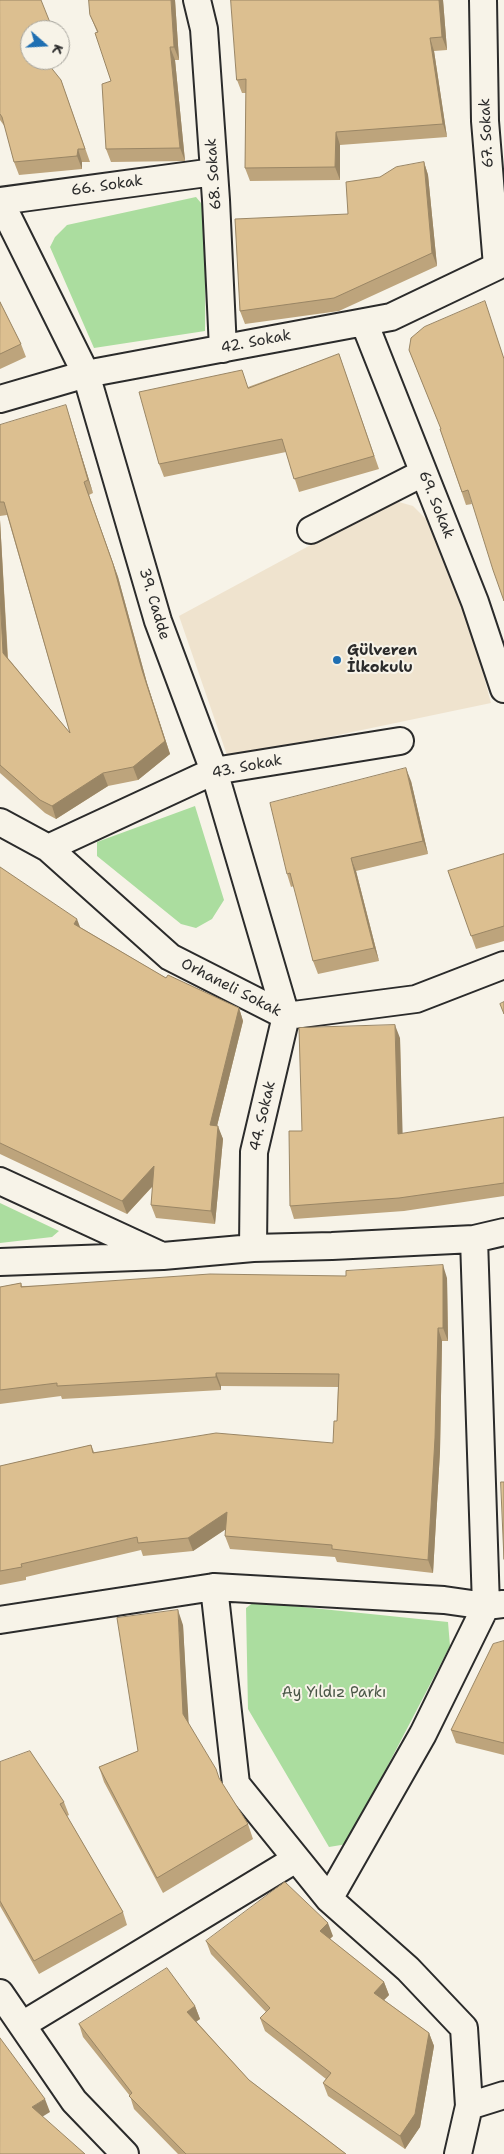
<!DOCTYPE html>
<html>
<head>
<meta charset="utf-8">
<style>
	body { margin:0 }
	#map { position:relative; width:504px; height:2154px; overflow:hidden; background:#f7f3e8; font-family:"Shantell Sans",sans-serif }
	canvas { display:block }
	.north { position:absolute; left:20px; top:20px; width:50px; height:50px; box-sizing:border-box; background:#f7f3e8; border:1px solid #a5a39c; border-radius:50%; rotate:109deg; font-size:14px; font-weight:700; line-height:20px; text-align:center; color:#2b2b2b }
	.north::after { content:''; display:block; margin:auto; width:18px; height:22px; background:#1f6fb2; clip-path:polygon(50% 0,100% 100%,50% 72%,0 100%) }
</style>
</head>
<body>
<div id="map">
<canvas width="504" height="2154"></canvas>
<div class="north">K</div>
</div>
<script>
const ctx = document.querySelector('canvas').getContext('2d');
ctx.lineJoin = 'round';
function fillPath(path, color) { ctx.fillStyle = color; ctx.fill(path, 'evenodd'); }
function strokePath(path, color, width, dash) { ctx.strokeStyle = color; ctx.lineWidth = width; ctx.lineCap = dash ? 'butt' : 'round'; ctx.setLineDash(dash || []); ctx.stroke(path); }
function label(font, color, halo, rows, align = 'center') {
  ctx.font = font + ' "Shantell Sans",sans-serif'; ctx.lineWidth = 4; ctx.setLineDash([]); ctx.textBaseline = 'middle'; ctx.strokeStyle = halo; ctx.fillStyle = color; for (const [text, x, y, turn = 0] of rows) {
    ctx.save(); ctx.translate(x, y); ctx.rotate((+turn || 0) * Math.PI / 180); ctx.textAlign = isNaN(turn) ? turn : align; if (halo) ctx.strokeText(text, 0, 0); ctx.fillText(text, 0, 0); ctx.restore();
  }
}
fillPath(new Path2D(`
	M399,502L413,506L429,522L467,613L491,703L228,758L179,616L370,513Z`), '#efe3ce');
fillPath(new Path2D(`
	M196,197L206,209L205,331L94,348L50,247L55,237L67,225Z
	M195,806L224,900L212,919L196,928L181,924L97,856V842Z
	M0,1203L59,1231L52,1237L0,1243Z
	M254,1602L448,1622L450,1646L347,1844L329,1847L248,1709L246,1608Z`), '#abdd9f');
const minor = new Path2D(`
	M197,0L204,29L216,200L223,349
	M483,0L485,121L497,266
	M0,201L86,374L158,621L214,771L286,1016L254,1152L253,1248
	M0,201L214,172
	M364,322L475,602L504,689
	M0,399L86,374L391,317L504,263
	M311,530L423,473
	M0,822L48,848L170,957L286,1016L416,999L504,965
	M48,848L214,771L400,741
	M0,1181L158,1254
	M0,1262L163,1256L253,1248L332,1246L474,1239L504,1232
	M214,1587L236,1784L329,1899L408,1969L464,2028L469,2106L458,2154
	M0,1620L214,1587L444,1600L486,1606L503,1604
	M329,1899L423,1734L486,1606L474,1239
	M0,1993L74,2101L125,2154
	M22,2025L296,1859
	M469,2106L504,2095`);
strokePath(minor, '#2b2b2b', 30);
strokePath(minor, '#f7f3e8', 26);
fillPath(new Path2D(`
	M0,0L30,30V60L61,80L90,162H82V169L19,175L14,162L5,127L0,120Z
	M89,0H175L179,60H175L185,161L111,162L106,149L111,81L97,32L90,15Z
	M231,0H443L447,50L434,51L447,137L340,145V180L250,181L245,168L246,93H242L237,80Z
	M424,162L428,175L437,266L339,311L245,324L240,311L348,214L380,177Z
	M0,302L21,344L26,357L0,369Z
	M424,327L472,504L466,505L440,429H441L409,350Z
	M339,354L379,469L299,492L286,452L164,477L159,464L248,387Z
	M70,418L93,493L89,495L118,577L147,683L170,754L138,780L108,786L56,819L45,813L0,773V520L8,658L70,733L7,515L0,516V425Z
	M411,781L428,854L356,871L379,961L318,974L313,961L294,886L291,887L287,874Z
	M504,854V941L476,949L448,871Z
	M0,867L80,927L166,978L239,1008L243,1021L217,1126L223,1139L215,1224L156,1218L151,1205L153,1186L127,1214L0,1154Z
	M400,1038L402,1134L504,1117V1196L404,1211L294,1219L290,1206L302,1131Z
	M447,1278L448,1341H442L440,1451L433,1573L337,1562L335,1557L230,1549L225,1536L226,1529L193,1551L143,1556L141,1550L26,1577V1580L0,1585V1466L91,1445L94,1452L333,1443L337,1421L338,1387L221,1386V1390L62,1399L61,1396L0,1404V1287L21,1283L22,1286Z
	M183,1625L188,1722L219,1779L248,1824L253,1839L163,1893L104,1782L99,1767L138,1751Z
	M504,1641V1755L456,1743L451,1730Z
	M0,1762L64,1802L69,1815L67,1816L123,1912L127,1925L39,1974L0,1906Z
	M333,1936L330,1939L384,1982L389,1995L384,2000L429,2033L434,2046L420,2127L405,2149L328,2096L323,2083L326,2079L265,2031L260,2018L266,2012L211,1954L206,1941Z
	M195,2006L200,2019L196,2021L249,2080L346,2154H178L134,2109L130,2096L83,2037L79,2024Z`), '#bda47c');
fillPath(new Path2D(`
	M171,0H175L179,60L174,47Z
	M439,0H443L447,50L442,37Z
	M430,38L434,51L447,137L443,124Z
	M170,47L175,60L185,161L180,148Z
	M336,132L340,145V180L335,167Z
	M78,149L82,162V169L77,156Z
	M424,162L428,175L437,266L432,253Z
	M66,405L70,418L93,493L88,480Z
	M84,482L118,577L147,683L170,754L138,780L133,767L142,670Z
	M0,520L8,666L3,653L0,594Z
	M406,768L411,781L428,854L423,841Z
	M103,773L108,786L56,819L52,806Z
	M351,858L356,871L379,961L374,948Z
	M77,919L82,932L74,924Z
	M239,1008L243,1021L214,1138L210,1125Z
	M395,1025L400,1038L403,1147L398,1134Z
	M218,1126L223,1139L215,1224L211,1211Z
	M154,1166L159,1179L127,1214L122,1201Z
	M443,1265L447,1278L448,1341L443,1328Z
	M438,1328L442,1341L440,1451L433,1573L428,1560Z
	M216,1373L221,1386V1390L216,1377Z
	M227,1512L232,1525L193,1551L188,1538Z
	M178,1610L183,1625L189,1728L183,1714Z
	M328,1923L333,1936L324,1944L320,1931Z
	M384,1982L389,1995L378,2006L374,1993Z
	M195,2006L200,2019L192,2025L187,2012Z
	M429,2033L434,2046L420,2127L405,2149L400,2136Z
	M45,2099L50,2112L37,2120L32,2107Z`), '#9a8665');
const building = new Path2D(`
	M0,0H41L53,30H30V60H45L61,80L85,149H78L77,156L14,162L2,117L0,114Z
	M89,0H171L174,47H170L180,148L106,149L102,84L111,81L95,33L98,32L90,15Z
	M231,0H439L442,37L430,38L443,124L336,132L335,167L245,168L246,79L237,80Z
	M424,162L432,253L334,298L240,311L235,219L348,214L346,182L380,177L396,167Z
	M485,301L504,359V601L493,570L468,490L462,492L440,429H441L409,350L411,338L424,327Z
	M0,302L21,344L0,354Z
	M339,354L374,456L294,479L282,439L159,464L139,392L242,370L248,388Z
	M66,405L88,480L84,482L113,564L142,670L165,741L133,767L103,773L52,806L40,800L0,765V594L3,653L70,733L4,502H0V425Z
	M406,768L423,841L351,858L374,948L313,961L290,873L287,874L270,803Z
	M504,854V926L471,936L448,871Z
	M0,867L77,919L74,924L166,978L168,975L239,1008L210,1125L218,1126L211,1211L151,1205L154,1166L122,1201L0,1143Z
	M504,1002V1014L500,1004Z
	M395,1025L398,1134L504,1117V1183L399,1198L290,1206L289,1131H302L299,1028Z
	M443,1265V1328H438L435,1438L428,1560L332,1549V1545L225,1536L227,1512L188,1538L138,1543L137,1537L21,1564L22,1567L0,1571V1466L91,1445L93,1453L216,1433L333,1443L334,1421H337L339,1374L216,1373V1377L57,1386V1383L0,1390V1287L21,1283V1287L210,1274L346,1276V1271Z
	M501,1482H504V1559Z
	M178,1610L183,1714L216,1769L219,1778L248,1824L157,1878L99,1767L138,1751L117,1618Z
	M504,1641V1743L451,1730L493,1644Z
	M30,1751L64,1802L60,1804L123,1912L34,1961L0,1901V1762Z
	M285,1882L328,1923L320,1931L384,1982L374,1993L429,2033L415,2114L400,2136L323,2083L331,2073L260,2018L270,2008L206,1941Z
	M167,1968L195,2006L187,2012L249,2080L346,2154H186L129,2096L132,2093L79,2024Z
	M0,2038L45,2099L32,2107L85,2154H0Z`);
fillPath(building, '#dcbf90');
strokePath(building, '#9a8665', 1);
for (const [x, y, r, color] of [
	[337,660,5,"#1f6fb2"]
]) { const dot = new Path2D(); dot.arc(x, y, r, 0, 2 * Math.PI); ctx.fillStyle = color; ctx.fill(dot); strokePath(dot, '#f7f3e8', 2); }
label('15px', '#2b2b2b', '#f7f3e8', [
	["67. Sokak",487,133,-93],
	["68. Sokak",214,174,-94],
	["66. Sokak",107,186,-8],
	["42. Sokak",256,342,-11],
	["69. Sokak",436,505,68],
	["39. Cadde",154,604,73],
	["43. Sokak",247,767,-11],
	["Orhaneli Sokak",231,988,27],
	["44. Sokak",263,1116,-77]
]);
label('bold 15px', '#2b2b2b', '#f7f3e8', [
	["Gülveren",347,651],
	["İlkokulu",347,668]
], 'left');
label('15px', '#4b5848', '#f7f3e8', [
	["Ay Yıldız Parkı",334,1693]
]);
</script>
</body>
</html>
